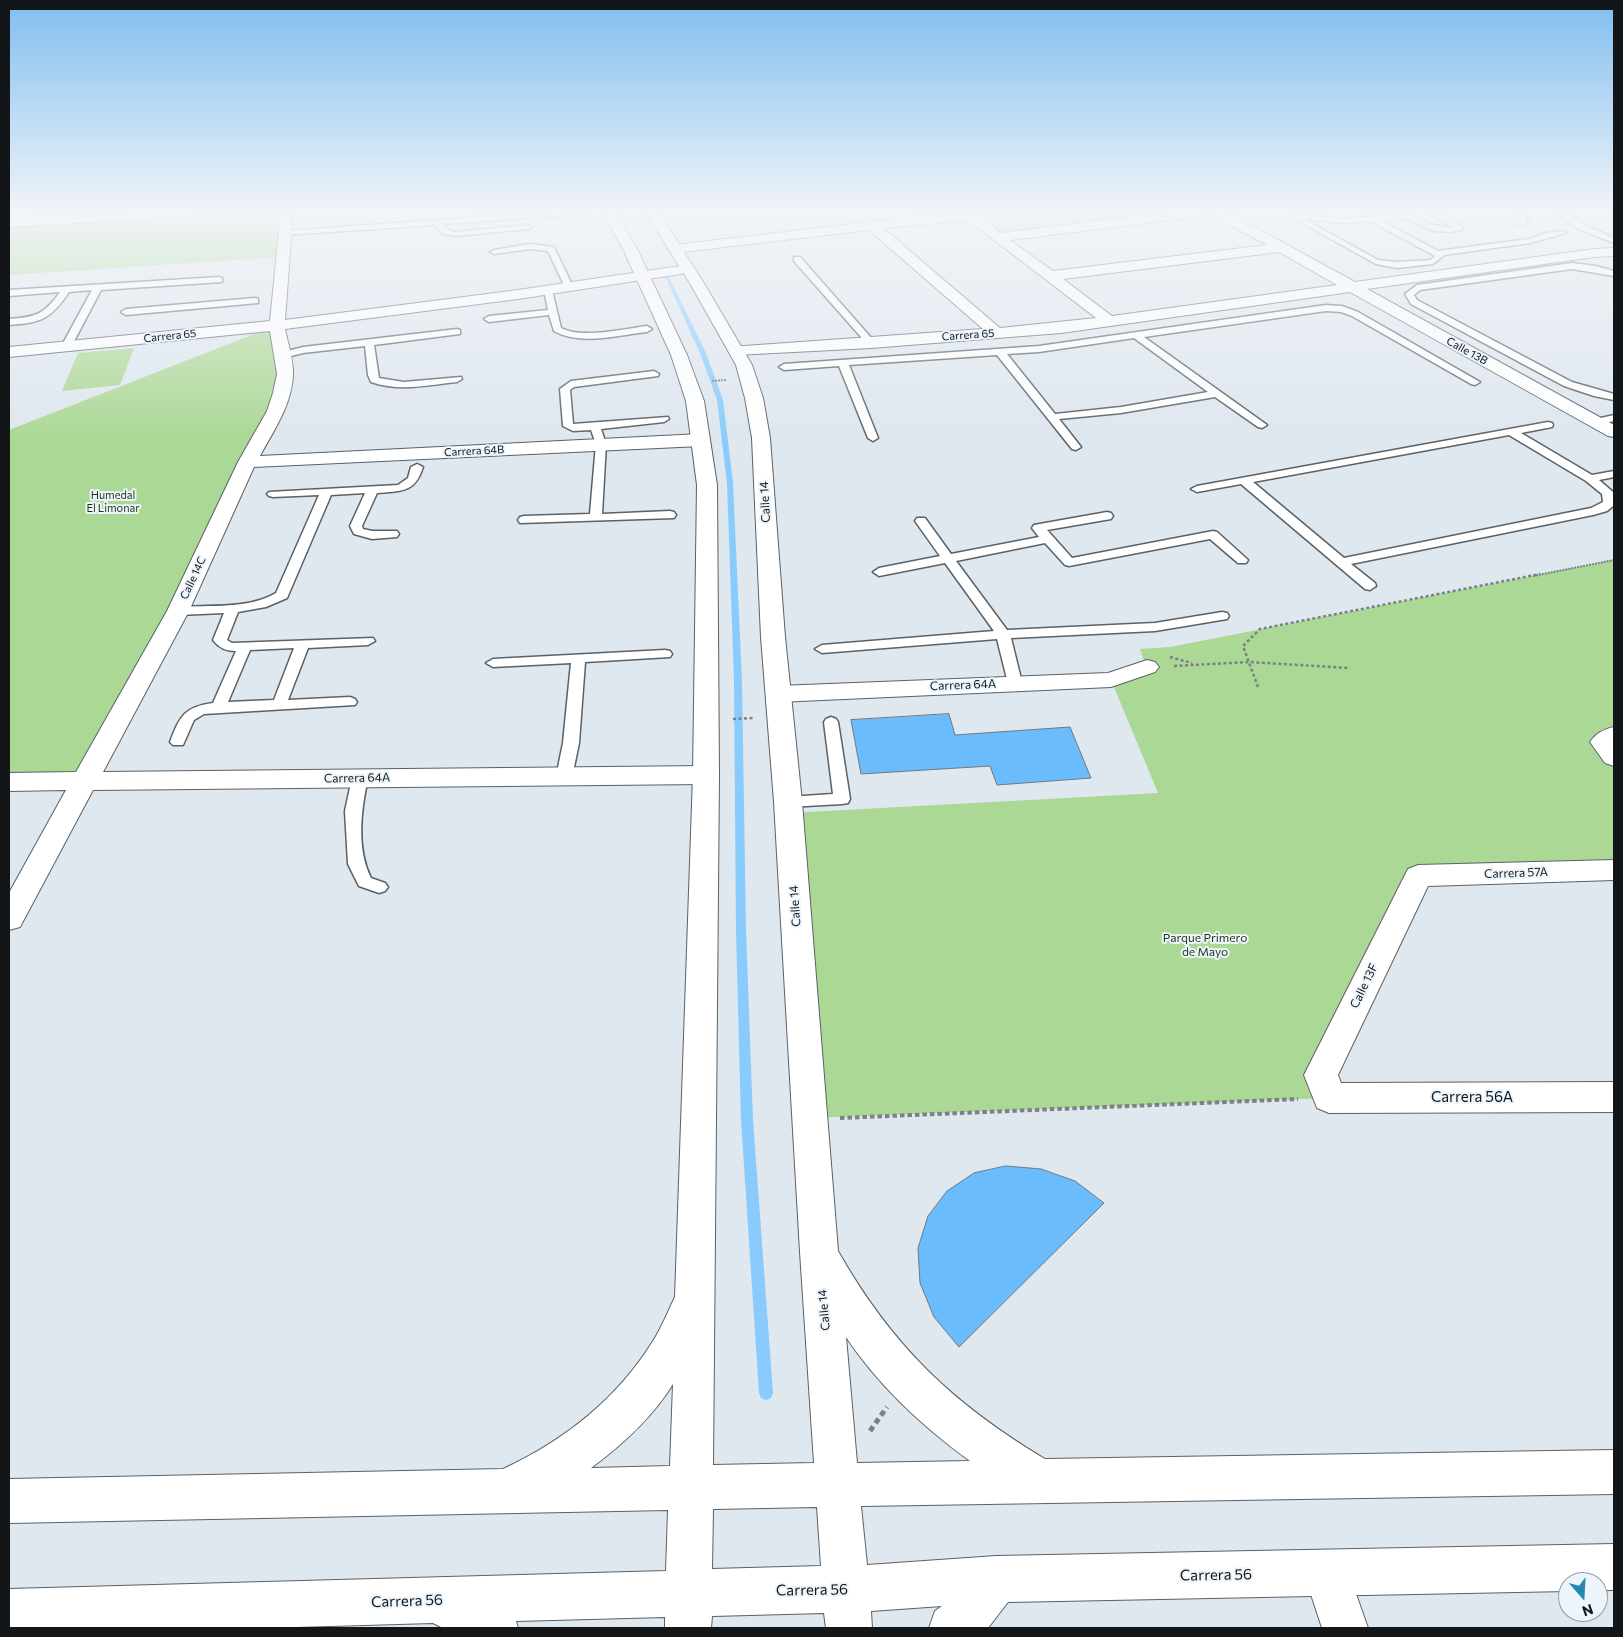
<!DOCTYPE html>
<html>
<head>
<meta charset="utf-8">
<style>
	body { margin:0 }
	#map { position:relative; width:1623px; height:1637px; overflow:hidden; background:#dfe7ef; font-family:Commissioner,sans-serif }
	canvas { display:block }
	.frame { position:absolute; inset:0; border:10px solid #131618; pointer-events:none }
	.north { position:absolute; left:1558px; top:1572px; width:50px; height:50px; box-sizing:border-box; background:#ecf5fc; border:1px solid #959ca1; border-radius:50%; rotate:161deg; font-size:14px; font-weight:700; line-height:20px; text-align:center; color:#131618 }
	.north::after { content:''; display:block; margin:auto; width:18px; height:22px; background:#2389b2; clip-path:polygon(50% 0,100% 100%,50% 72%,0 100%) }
</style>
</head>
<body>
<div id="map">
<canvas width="1623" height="1637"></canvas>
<div class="frame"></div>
<div class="north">N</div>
</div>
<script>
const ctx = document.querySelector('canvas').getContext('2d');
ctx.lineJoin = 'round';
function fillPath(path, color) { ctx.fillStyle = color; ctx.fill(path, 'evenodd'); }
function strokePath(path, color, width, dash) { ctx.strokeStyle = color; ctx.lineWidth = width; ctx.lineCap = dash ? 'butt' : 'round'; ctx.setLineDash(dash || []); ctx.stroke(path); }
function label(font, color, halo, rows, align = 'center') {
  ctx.font = font + ' Commissioner,sans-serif'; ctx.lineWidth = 4; ctx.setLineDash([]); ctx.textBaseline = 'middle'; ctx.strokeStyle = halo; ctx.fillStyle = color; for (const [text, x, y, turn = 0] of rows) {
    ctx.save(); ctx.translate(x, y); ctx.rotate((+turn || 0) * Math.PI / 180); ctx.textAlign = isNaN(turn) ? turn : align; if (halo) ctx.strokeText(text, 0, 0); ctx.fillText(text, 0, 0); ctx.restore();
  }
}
fillPath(new Path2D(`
	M211,211H287L284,257L9,275V223Z
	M576,211H591L595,222L564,225L562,217L577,216Z
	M918,211H1212L999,237L976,220L928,219Z
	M277,325L282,393L84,782H9V430Z
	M134,348L120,385L62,391L78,353Z
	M1614,560V735L1604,742L1614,757V870L1418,876L1321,1075L1329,1098L809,1118L789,813L1158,793L1111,680L1146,667L1140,649L1170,647Z`), '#abd894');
fillPath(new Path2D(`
	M663,272L667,273L706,353L723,400L733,483L742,681L746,931L753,1120L773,1393L771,1398L766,1400L761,1398L759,1393L741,1120L736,931L734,681L727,483L717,400L700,353Z`), '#88cbfc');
const building = new Path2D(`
	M949,714L955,735L1070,727L1091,778L997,785L990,766L861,774L851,720Z
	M1006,1166L1041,1169L1075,1181L1104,1203L959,1347L934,1317L920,1283L918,1248L928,1216L947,1191L974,1173Z`);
fillPath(building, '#6bbcfc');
strokePath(building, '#70787e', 1);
const lane = new Path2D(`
	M564,211L575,213L571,215L443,224L448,230L456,232L528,225L532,227L528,229L456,236L442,234L435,225L285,235L281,233L285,231Z
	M1390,211C1412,211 1429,229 1452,227L1425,211H1435L1462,226V230L1450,232L1434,231L1401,217L1380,220L1438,251L1529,239L1546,233L1562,231L1566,233L1530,243L1444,255L1433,264L1397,268L1376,264L1293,218C1302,211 1313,215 1323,217C1347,220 1370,217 1394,214ZM1304,219L1344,223L1370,221L1435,256L1431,260L1397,262L1378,260Z
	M1513,211H1521L1529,219L1524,225H1518L1517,223L1521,219Z
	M1552,211H1562L1585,225L1614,238V243L1579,229Z
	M530,244L554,247L573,287L572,289L565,287L548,251L530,249L494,254L490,252L494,250Z
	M794,257H800L874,341V345H868L794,261Z
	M1572,263L1596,266L1614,271V276L1572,269L1420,290L1414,295L1417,300L1572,382L1614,394V400L1594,396L1564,386L1411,304L1405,294L1417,285Z
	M219,277L222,278V282L101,290L71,347L66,350L61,347L92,290L69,292C51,319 41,323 9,325V319C35,317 44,315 60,292L9,296V290Z
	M548,287L552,290L561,328C583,339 623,329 647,326L652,329L647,332C618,335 581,346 554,331L549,315L489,322L484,319L489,316L548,310L544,290Z
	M255,298L258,299V303L126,315L121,312L126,309Z
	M1326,305L1342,306L1358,312L1480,382L1475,385L1471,384L1352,316L1341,312L1326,311L1144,337L1267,425L1262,428L1258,427L1215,397L1121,413L1059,419L1081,447L1076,450L1072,449L997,355L849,365L878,438L873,441L868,438L839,366L784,370L779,367L784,364L1039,346ZM1134,338L1208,392L1121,407L1055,414L1007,354L1039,352Z
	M457,329L460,330V334L374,345L379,378L404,382L461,377L462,379L457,382C428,385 400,392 371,382L368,375L365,346L303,353L283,358L278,355L280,353L303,347Z
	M654,371L659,374L658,376L574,387L570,390L573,424L668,417L669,419L664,422L601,429L606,444L602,514L670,511L674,512L676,515L674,518L520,523L518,520L520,517L524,516L590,514L596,444L591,430L573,431L563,426L560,389L571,381Z
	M1614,415V421L1596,425L1591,422L1592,420Z
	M1548,422L1552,423L1553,425L1552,427L1521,433L1592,475L1614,471V477L1599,480L1613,492V506L1607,511L1593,515L1351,564L1375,583L1376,586L1370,590L1365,589L1241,484L1197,492L1191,489L1197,486ZM1509,435L1586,481L1602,494L1603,502L1591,508L1344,558L1253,482Z
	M417,464L423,467C415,493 401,491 377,493L362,526L363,529L372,531H397L399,534L397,537L372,539L354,534L350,526L365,493L331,495L287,598L266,607L238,612L227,640L232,643L373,638L375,641L368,645L308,648L288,700L350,697L355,699L357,702L355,705L204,714L194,720L183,745H173L170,742C180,716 184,707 213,703L236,651C226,651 219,648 213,640L224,613L178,615L171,611L178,607C209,605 250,609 276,593L319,495L273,497L269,496L267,494L269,492L398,485L408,478L411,467ZM294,648L274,700L228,702L250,650Z
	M1107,512L1111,513L1113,516L1111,519L1047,530L1072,558L1213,531L1217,532L1248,560L1246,563H1238L1210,539L1069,566L1065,565L1045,543L956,561L1007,630L1155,623L1222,612L1227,613L1229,616L1227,619L1155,631L1011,638L1022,683L1020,686H1010L1008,683L997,639L822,653L815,649L822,645L994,631L945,563L879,576L873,572L879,568L940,556L915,521L917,518H925L951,554L1039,537L1032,528L1034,525Z
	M665,650L670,651L672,654L670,657L585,662L579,743L572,777L570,781L564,782L558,781L556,777L563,743L571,663L493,667L486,663L493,659Z
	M831,717L836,719L838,722L850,799L848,803L842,804L788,807L782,806L780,802L782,798L788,797L833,794L824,722L826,719Z
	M360,773L366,774L368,778C361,810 356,848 371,878L385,883L388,887L385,891L379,893L359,886L348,864L345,811L352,778L354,774Z`);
const street = new Path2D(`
	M32,211H45L39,215Z
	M281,211H293L285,320L518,290L687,265L692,266L694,269L692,272L687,273L518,299L285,329C288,344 294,361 293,376C291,406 274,430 260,456L701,434L707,436L710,440L707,444L701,446L254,467L189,611L103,772L706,766L715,769L719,775L715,781L706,784L93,790L20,927L9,930V893L66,790L9,791V773L76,772L167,611L238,462L267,411L273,393L277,374L270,331L9,357V347L270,321Z
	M1179,211H1225L1355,282L1594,249L1614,248V256L1594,257L1367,289L1614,425V437L1608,436L1350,292L1061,333L871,348L736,355L730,353L728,350L730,347L983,329L869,230L674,253L667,249L674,245L928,215C945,214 963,211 979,217C987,220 994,228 1001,233ZM1212,215L1267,245L1053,271L1010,240ZM958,221L972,223L1096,318L1000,328L883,228ZM1279,252L1337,285L1112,316L1063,279Z
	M1147,660L1155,662L1159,667L1155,672L1111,687L778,702L769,699L766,694L769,689L778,686L1108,673Z
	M1614,727V766L1605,763L1590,742C1596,733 1604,729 1614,727Z
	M1614,860V880L1428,886L1338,1075L1341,1083L1614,1082V1112L1329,1113L1317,1108L1304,1075L1408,869L1418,865Z
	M1327,1550L1343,1557L1368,1628H1322L1304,1573L1311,1557Z`);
const secondary = new Path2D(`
	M143,211H217L211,215L9,227V219Z
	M602,211H615L638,251L687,355L704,401L717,485L719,775L713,1465L814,1463L800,1252L774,802L761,637L752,438L745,398L736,365L691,285L645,211H658L705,285L752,365L763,398L770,438L785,637L802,802L838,1251C892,1346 952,1403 1045,1459L1614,1450V1494L861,1506L867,1565L996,1556L1614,1544V1590H1598V1582H1568V1591L1008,1602L988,1628H929L935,1611L942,1606L871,1611L872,1628H826L824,1613L712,1616L711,1628H665V1617L516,1621L518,1628H443L433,1623L262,1628H9V1589L666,1571L668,1510L9,1523V1479L503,1469C565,1440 617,1399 653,1341C662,1327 668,1311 675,1297L693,775L697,485L686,401L671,355L624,251ZM846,1337C878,1385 923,1427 970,1461L857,1463ZM673,1384L670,1466L591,1468C622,1445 652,1418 673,1384ZM817,1507L821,1566L712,1569L713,1509Z`);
strokePath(lane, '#5a6167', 3);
strokePath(street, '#5a6167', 2);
strokePath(secondary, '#5a6167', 2);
strokePath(new Path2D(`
	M229,215L268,212
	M712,381L726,380
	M1533,576L1614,560`), '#7c8186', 2, [2, 1]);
strokePath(new Path2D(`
	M1170,657L1192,663
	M1174,666L1249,662L1348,668
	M1258,687L1243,646L1260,629L1540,574
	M733,719L754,718`), '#7c8186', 2.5, [3, 2.5]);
strokePath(new Path2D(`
	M840,1118L1298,1099`), '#7c8186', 4, [4.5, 3]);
strokePath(new Path2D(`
	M870,1431L887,1407`), '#7c8186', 5, [5.5, 4]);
fillPath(lane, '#fff');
fillPath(street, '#fff');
fillPath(secondary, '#fff');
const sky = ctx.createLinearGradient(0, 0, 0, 440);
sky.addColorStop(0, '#81bdf0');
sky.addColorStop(0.48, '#f1f4f8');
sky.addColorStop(1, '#f1f4f800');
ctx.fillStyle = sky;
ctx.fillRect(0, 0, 1623, 440);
label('11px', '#131618', '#ecf5fc', [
	["Carrera 65",968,335,-4],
	["Carrera 65",170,336,-6],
	["Calle 13B",1467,351,29],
	["Carrera 64B",474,451,-3],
	["Calle 14C",193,578,-65]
]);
label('11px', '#1d3211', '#ecf5fc', [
	["Humedal",113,495],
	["El Limonar",113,508]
]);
label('12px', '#131618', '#ecf5fc', [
	["Calle 14",765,502,-93],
	["Carrera 64A",963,685,-2],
	["Carrera 64A",357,778,-1],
	["Carrera 57A",1516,873,-2],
	["Calle 14",795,906,-94],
	["Calle 13F",1364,986,-64],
	["Calle 14",824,1310,-95]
]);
label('12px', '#1d3211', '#ecf5fc', [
	["Parque Primero",1205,938],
	["de Mayo",1205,952]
]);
label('15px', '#131618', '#ecf5fc', [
	["Carrera 56A",1472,1097],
	["Carrera 56",1216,1575,-1],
	["Carrera 56",812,1590,-1],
	["Carrera 56",407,1601,-2]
]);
</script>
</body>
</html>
